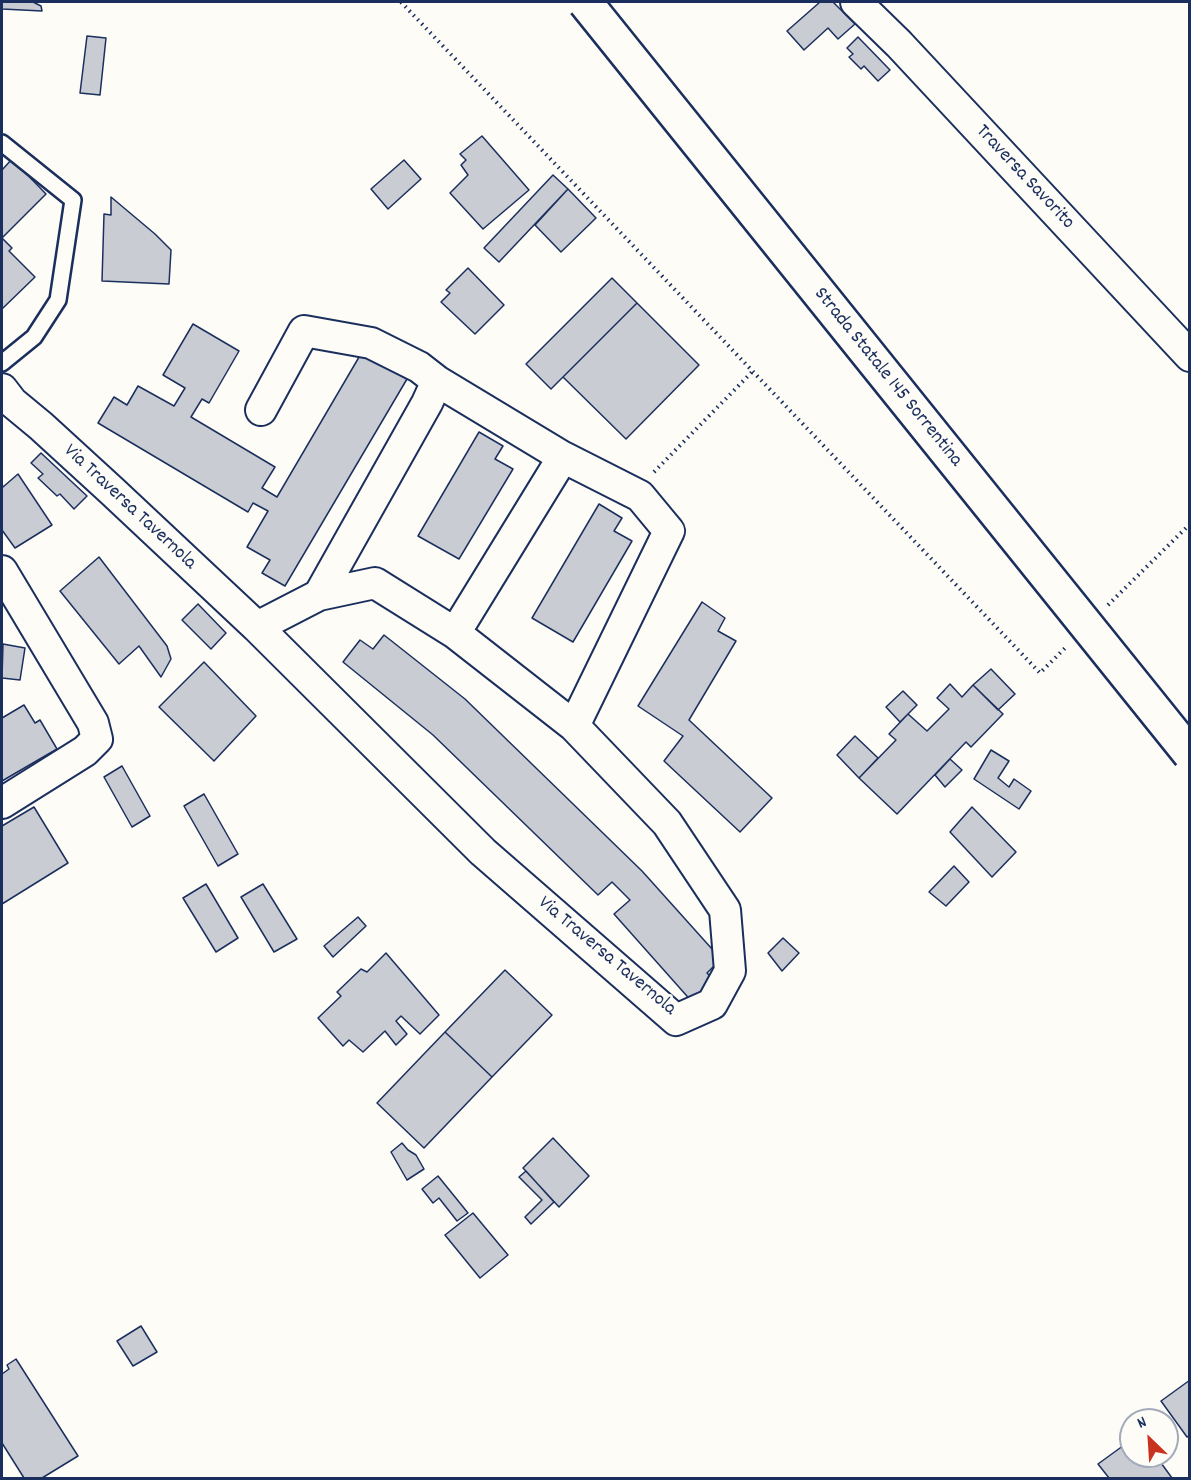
<!DOCTYPE html>
<html>
<head>
<meta charset="utf-8">
<style>
	body { margin:0 }
	#map { position:relative; width:1191px; height:1480px; overflow:hidden; background:#fdfcf7; font-family:Dekko,sans-serif }
	canvas { display:block }
	.frame { position:absolute; inset:0; border:3px solid #1b2f5e; pointer-events:none }
	.north { position:absolute; left:1119px; top:1408px; width:60px; height:60px; box-sizing:border-box; background:#fdfcf7; border:2px solid #a3aaba; border-radius:50%; rotate:335deg; font-size:16px; font-weight:700; line-height:24px; text-align:center; color:#1b2f5e }
	.north::after { content:''; display:block; margin:auto; width:21px; height:27px; background:#c8321e; clip-path:polygon(50% 0,100% 100%,50% 72%,0 100%) }
</style>
</head>
<body>
<div id="map">
<canvas width="1191" height="1480"></canvas>
<div class="frame"></div>
<div class="north">N</div>
</div>
<script>
const ctx = document.querySelector('canvas').getContext('2d');
ctx.lineJoin = 'round';
function fillPath(path, color) { ctx.fillStyle = color; ctx.fill(path, 'evenodd'); }
function strokePath(path, color, width, dash) { ctx.strokeStyle = color; ctx.lineWidth = width; ctx.lineCap = dash ? 'butt' : 'round'; ctx.setLineDash(dash || []); ctx.stroke(path); }
function label(font, color, halo, rows, align = 'center') {
  ctx.font = font + ' Dekko,sans-serif'; ctx.lineWidth = 5; ctx.setLineDash([]); ctx.textBaseline = 'middle'; ctx.strokeStyle = halo; ctx.fillStyle = color; for (const [text, x, y, turn = 0] of rows) {
    ctx.save(); ctx.translate(x, y); ctx.rotate((+turn || 0) * Math.PI / 180); ctx.textAlign = isNaN(turn) ? turn : align; if (halo) ctx.strokeText(text, 0, 0); ctx.fillText(text, 0, 0); ctx.restore();
  }
}
const building = new Path2D(`
	M2,2H33L41,6L42,11L2,9Z
	M820,2H833L855,24L838,39L828,28L804,50L787,31Z
	M87,36L106,38L100,95L80,93Z
	M858,37L890,70L878,81L864,66L861,69L849,57L853,54L847,48Z
	M482,136L529,190L483,229L450,193L468,175L461,165L466,160L460,154Z
	M12,159L46,194L2,238L12,248L9,251L35,277L2,309V170Z
	M404,160L421,179L388,209L371,189Z
	M553,175L568,189L499,262L484,248Z
	M568,189L596,218L561,252L535,225Z
	M111,197L155,234L171,250L169,284L102,281L104,214L111,215Z
	M468,268L504,305L475,334L441,302L450,293L446,290Z
	M612,278L637,303L551,389L526,364Z
	M637,303L699,365L626,439L563,377Z
	M193,324L239,351L209,403L202,399L191,417L275,467L262,488L277,497L362,352L407,379L285,586L262,573L270,560L247,547L268,511L253,503L248,512L98,423L114,397L127,405L138,386L174,406L185,388L163,375Z
	M479,432L503,446L495,459L513,469L459,559L418,536Z
	M41,453L87,496L74,509L60,494L57,496L38,478L43,474L31,463Z
	M18,474L52,525L15,548L2,530V484L3,487Z
	M599,504L622,518L614,531L632,541L573,642L532,618Z
	M99,557L167,646L171,659L161,677L139,646L119,664L60,591Z
	M702,602L725,618L718,631L736,641L689,720L772,798L740,832L664,761L683,736L638,706Z
	M198,604L226,633L211,649L182,620Z
	M384,635L465,699L642,871L721,959L707,973L717,983L694,1004L614,914L630,900L612,882L598,895L433,735L343,662L360,640L373,649Z
	M3,644L25,648L20,680L2,678Z
	M204,662L256,716L214,761L159,707Z
	M991,669L1015,694L998,710L973,685Z
	M950,684L962,697L973,685L1003,714L971,747L966,742L897,814L859,778L896,740L889,734L908,714L927,731L949,709L937,698Z
	M903,691L917,705L900,722L886,707Z
	M24,705L35,723L40,720L57,749L2,781V718Z
	M855,736L878,758L859,778L837,755Z
	M991,750L1009,761L998,778L1009,787L1014,779L1031,791L1019,809L974,779Z
	M950,759L962,770L945,787L935,775Z
	M122,766L150,816L132,827L104,777Z
	M204,794L238,854L218,866L184,806Z
	M34,807L68,863L2,904V826Z
	M972,807L1016,852L992,877L950,832Z
	M954,866L969,882L946,906L929,892Z
	M206,884L238,938L216,952L183,898Z
	M263,884L297,939L274,952L241,897Z
	M358,917L366,926L333,957L324,946Z
	M783,938L799,953L782,971L768,953Z
	M386,953L439,1015L420,1034L401,1016L396,1021L407,1034L396,1045L385,1031L363,1052L349,1040L343,1046L318,1018L341,996L337,992L361,969L367,972Z
	M505,970L552,1015L492,1077L445,1032Z
	M445,1032L492,1077L424,1148L377,1103Z
	M553,1138L589,1176L559,1207L523,1168Z
	M402,1143L408,1150L416,1155L424,1169L407,1180L391,1152Z
	M526,1171L554,1202L531,1224L525,1217L542,1200L519,1177Z
	M438,1176L468,1213L457,1221L439,1198L433,1203L422,1189Z
	M473,1213L508,1255L480,1278L445,1235Z
	M141,1326L157,1352L133,1366L117,1341Z
	M16,1359L78,1456L42,1478H24L2,1443V1374L9,1369L7,1365Z
	M1190,1380V1436L1187,1437L1161,1401Z
	M1131,1440V1456H1156L1172,1478H1109L1098,1464Z`);
fillPath(building, '#c9ccd3');
strokePath(building, '#1b2f5e', 1.5);
const lane = new Path2D(`
	M2,143L73,200L58,300L34,337L2,363`);
const street = new Path2D(`
	M856,2L899,44L1190,356
	M2,389L12,402L41,426L112,491L257,627L483,852L676,1020L712,1004L730,971L725,910L667,823L574,726L455,633L375,583L319,595L257,627
	M261,410L304,331L371,343L419,367L437,381
	M2,571L93,723L97,739L85,751L2,803
	M319,595L427,403L437,381L563,457
	M455,633L563,457L640,496L669,531L574,726`);
strokePath(lane, '#1b2f5e', 20);
strokePath(street, '#1b2f5e', 34);
strokePath(new Path2D(`
	M401,2L1040,673L1065,648
	M654,472L752,372
	M1108,605L1190,524`), '#1b2f5e', 4, [1.5, 4.5]);
strokePath(lane, '#fdfcf7', 15);
strokePath(street, '#fdfcf7', 30);
const highwayBridge = new Path2D(`
	M585,2L1190,754`);
strokePath(highwayBridge, '#1b2f5e', 38, []);
strokePath(highwayBridge, '#fdfcf7', 33);
label('20px', '#1b2f5e', '#fdfcf7', [
	["Traversa Savorito",1024,178,47],
	["Strada Statale 145 Sorrentina",887,378,51],
	["Via Traversa Tavernola",129,508,43],
	["Via Traversa Tavernola",606,957,40]
]);
</script>
</body>
</html>
